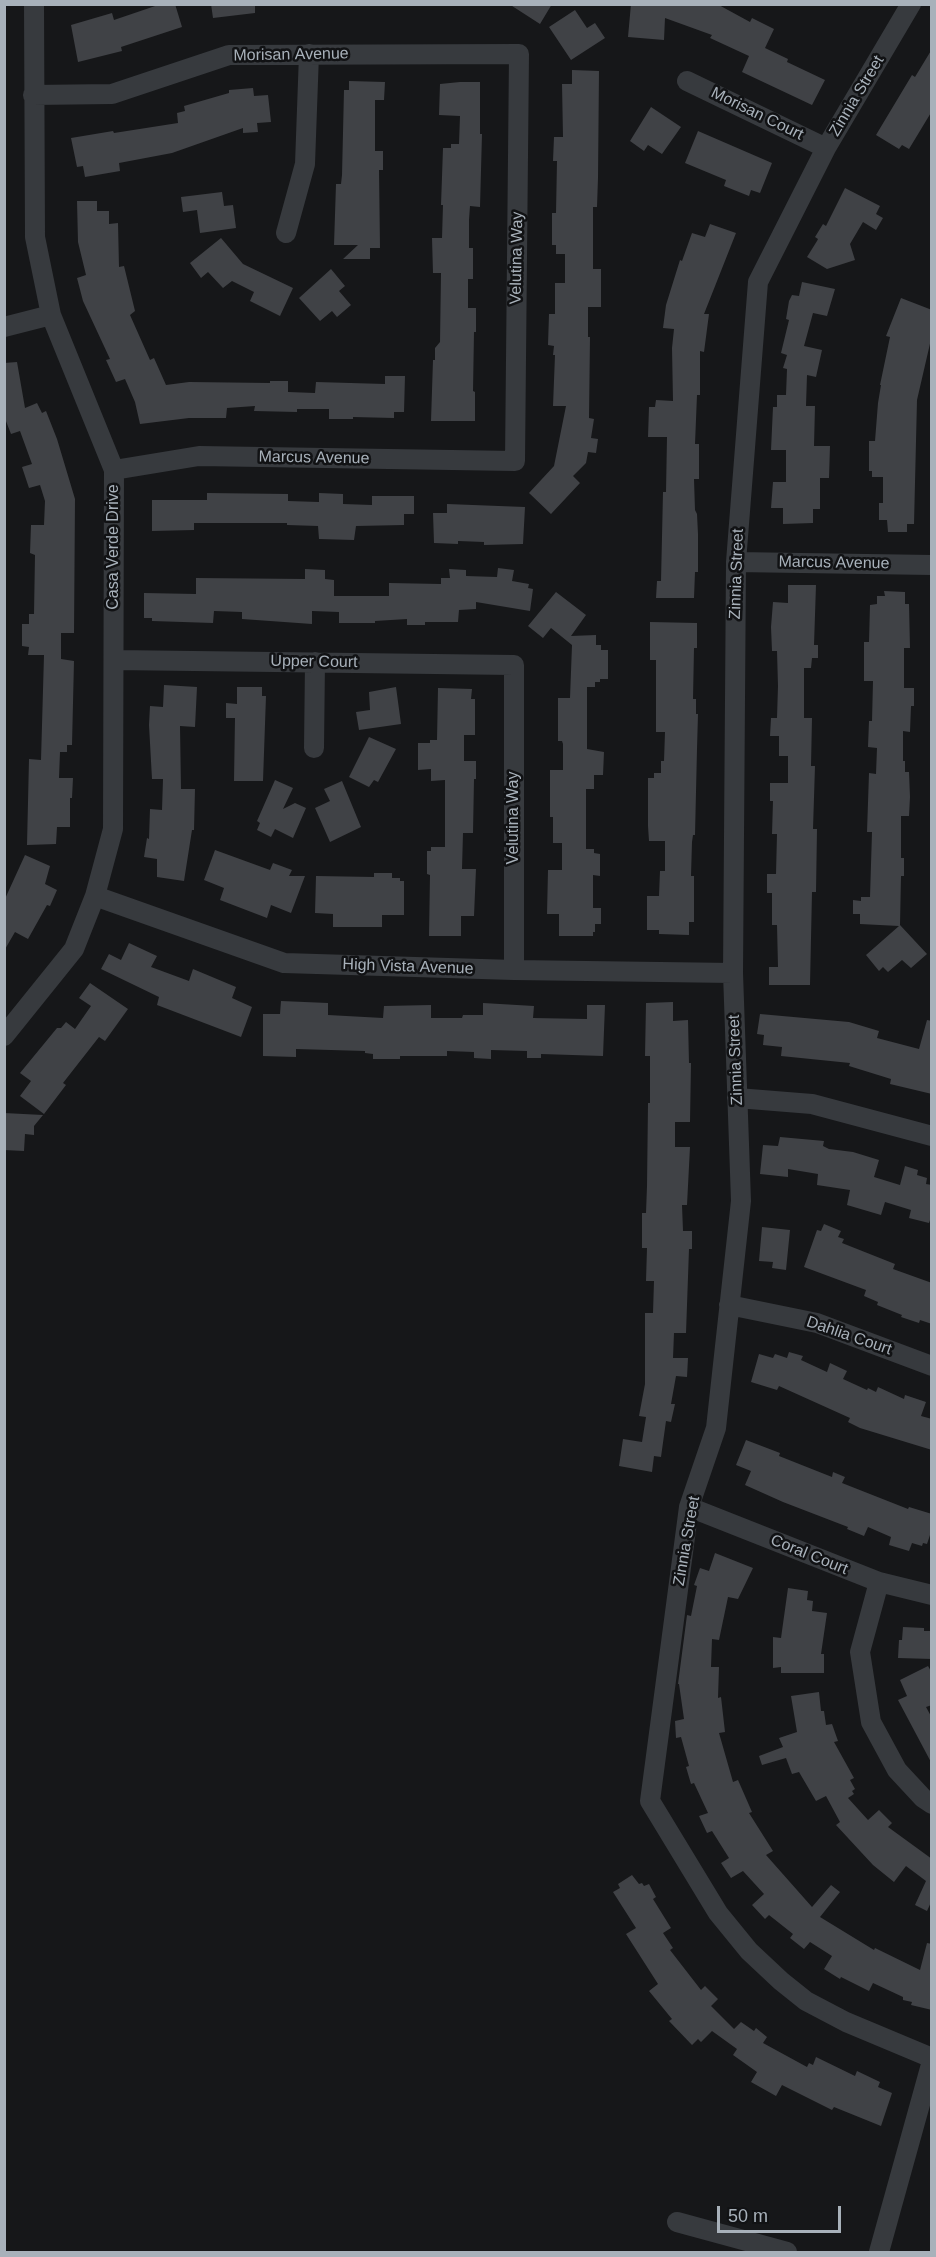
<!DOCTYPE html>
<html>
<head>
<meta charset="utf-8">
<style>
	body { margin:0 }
	#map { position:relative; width:936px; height:2257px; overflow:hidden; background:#161719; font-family:Arial,sans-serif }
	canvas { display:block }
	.frame { position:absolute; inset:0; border:6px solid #a8b1ba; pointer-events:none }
	.scale { position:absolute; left:717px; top:2206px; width:124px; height:27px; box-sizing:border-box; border:3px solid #a8b1ba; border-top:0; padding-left:8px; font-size:18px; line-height:21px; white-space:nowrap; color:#a8b1ba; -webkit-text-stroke:4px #111214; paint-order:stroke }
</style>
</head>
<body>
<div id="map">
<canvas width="936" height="2257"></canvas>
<div class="frame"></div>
<div class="scale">50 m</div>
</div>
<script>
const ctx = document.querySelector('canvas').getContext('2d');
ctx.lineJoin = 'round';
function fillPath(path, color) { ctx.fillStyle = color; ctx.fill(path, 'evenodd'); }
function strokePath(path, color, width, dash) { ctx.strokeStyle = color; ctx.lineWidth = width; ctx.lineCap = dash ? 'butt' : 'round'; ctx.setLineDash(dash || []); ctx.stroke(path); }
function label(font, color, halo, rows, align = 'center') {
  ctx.font = font + ' Arial,sans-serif'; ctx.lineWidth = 5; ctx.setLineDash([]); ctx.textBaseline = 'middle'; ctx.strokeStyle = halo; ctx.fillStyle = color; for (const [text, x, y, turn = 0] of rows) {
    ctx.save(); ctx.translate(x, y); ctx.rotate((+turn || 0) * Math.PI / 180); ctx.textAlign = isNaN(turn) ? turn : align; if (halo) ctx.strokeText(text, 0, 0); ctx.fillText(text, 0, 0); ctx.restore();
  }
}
fillPath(new Path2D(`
	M161,4H175L182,27L121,47L122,51L78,62L71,25L112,13L114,20Z
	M211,4H255V13L213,18Z
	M509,4H552L540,24Z
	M631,4H717L750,22L752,18L774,29L765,48L788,59L787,62L825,80L812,105L742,72L749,56L710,38L712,35L665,18L664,40L628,37Z
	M575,10L587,28L595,23L605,38L571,60L549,27Z
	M932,49V111L909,149L902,145L899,149L876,135L912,75L915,77Z
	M572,70L599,71L598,178L597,207H593V269H601V307H588V337H590L589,418L594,419L591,438L598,439L596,453L588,452L586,463L573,476L580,483L551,514L529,493L554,466L566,406H553L555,355H553L554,346L548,345L549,314H555V283H565V254H556V245H552V213H556L557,161H553L554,137H563L562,84H572Z
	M349,81L385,82L384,100H375V151H383V170H379L380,248H370V259H343L358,245H334L336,184H341L342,175L344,90H349Z
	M460,82H480V134H482L480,207L470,206L469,220V248H473V279H468V308H476V332H474L473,391L475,392V421H431L433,360H435V348L440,342L441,273H433L432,238H442L443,205H441L443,148H451V144H459L460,116L439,115L440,84Z
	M253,88L254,96L268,95L271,122L257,123L258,132L243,133V128L172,153L119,163L120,171L85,177L83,166L77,167L71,138L113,131L114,133L178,123L177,113L185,111L184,106L229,93V90Z
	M651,107L681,127L662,154L648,145L644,151L630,141Z
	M698,131L772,163L760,193L751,190L749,196L724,186L726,180L685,163Z
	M845,188L880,206L876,214L883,218L876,230L863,222L850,244L855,260L827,269L807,257L817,241L818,239L815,237L823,224L826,226Z
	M222,192L224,206L233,205L236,228L200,233L197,210L183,212L181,197Z
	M77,201H97V211H109V224L118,223L119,267L124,266L135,311L130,315L150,360L154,358L166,385L189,382L270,383V381H288V392L315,393L316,382L385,384V376H405L404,412H394V418L353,417V419H329V409H297V412L254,411L255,406L227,408L226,418H189L140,424L135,402L125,379L116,382L106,360L110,359L83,301L77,278L86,275L78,242Z
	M710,224L736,233L704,314H709L704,352L700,351V395H697L695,444H699V479H694L695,510L697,514L698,534V572H695L694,598H656L657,581H661L663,492H666L667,437H648L649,407H655L656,400L673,401L672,348L674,329L663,328L666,305L680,260L682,261L692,233L705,237Z
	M221,238L243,264L293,288L280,316L250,301L254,292L232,281L223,288L208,272L201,278L190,263Z
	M331,269L345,286L339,291L351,305L337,317L332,311L320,321L299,298Z
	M802,282L835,289L827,316L813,313L804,346L822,350L816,377L807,375L806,406H815L814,446H830L829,478H820V509H813V523L783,524V508H771L773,482H786V450H771L773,407H777V395H786L787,369L783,368L787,355L781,353L789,320L786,319L789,301L792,295L799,296Z
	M901,298L932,310V335L917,400L914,524H907V532H888L887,520H879V503H883V477H872V471H869V441H875L878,403L881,385H880L890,337L886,336Z
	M17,362L25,408L37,403L42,413L46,411L57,439L75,499L74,633H61V659L74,661L72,745H67V752H60L59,778H73L72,798H70V827H57L56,844L27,845L29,759L41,760L44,655H28L29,647L22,646V624H29V614H34L35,555L30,553L31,525H44L45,501L40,485L29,488L22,467L32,464L20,431L11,434L4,416V363Z
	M207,493L288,494V501L319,502V493L343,494V504L372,505V496H414V514H404V525L356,526L354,540L319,539L318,526L287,525V523H194V530L152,531V500H207Z
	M447,504L525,507L523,544L484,545V542L458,541V544L434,543L433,513H447Z
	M498,568L514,570L512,581L529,584L528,588L533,589L530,611L476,602V609L459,610L458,622H425V625H407V619L375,621V623H339V612L312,611V624L242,619V612L214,611L213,623L152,621V618H144V593L196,594V578L305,579V569L325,570V579L334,580V596H389V583L441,584V578H450L449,569L466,570V576L497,577Z
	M788,585H816L814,645H818V658H812L811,668H804V718H812L811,766H815L813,829H817L816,892H812L810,985H769V967H778L777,925H772V893H767V874H776L777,834H772L773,801H770V783H788V756H779V736H770L771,718H777L778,686L777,651H772L771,627L773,602L788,603Z
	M884,591L905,592V604H909L910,648H904V688H914V706H911L910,732L903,731V761H905V772H909L910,797L909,816H901V858H904V876H901L900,925L927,954L911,968L902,960L888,972L883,967L879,971L866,955L899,926L860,924V914H853V900L861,901V897H870L872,832H867L869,773L876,774L877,748L868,747L869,721H872L873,681H864V642H869L870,605L877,604V596H885Z
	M556,592L586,615L571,636L596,635V645H601V650H608V679H600V682H595V687H587V749L604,752L603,775H594V789H586V849H594V853L600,854V876L593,875V908H601V924H595V932H593V936H559V914H547L548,870H562V843H553V817H550V770H563V744L562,741H558V698H570L572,645L551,628L543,638L528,626Z
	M650,622L697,623V648H694L693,699H696V714H698L697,749L695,835H693L692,842L691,876H694V922H689V935L659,934V930H647V896H659L660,871H665V841H649L648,826V778H654V773H661V761H664L665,732H656V660H650Z
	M164,685L197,687L195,727L180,726L181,789H195L194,830H192L184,881L157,877V859L144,857L147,838L149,839L150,809L162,810L163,779H152L149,725L150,706L163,707Z
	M237,687H262V696H266L263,781H234L235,718H226V703L237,704Z
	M396,687L401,724L359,730L356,712L370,710L369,692Z
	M438,688L472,689L471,699H475V735H464V761H476V779H474L473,833H463L462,869H476L474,916H461V936H429L430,875L427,874V851H431V847H445V780L431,781V769L418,770V743H430V740H437Z
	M369,737L396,749L378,782L374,780L369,787L349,777Z
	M275,780L293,788L283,809L295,803L306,808L293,838L275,829L271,837L257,830L260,823L257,821Z
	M342,781L361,827L330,842L315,808L330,801L324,789Z
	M215,850L270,870L273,863L292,870L289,876H305L291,913L271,905L267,918L220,900L224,888L204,880Z
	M25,855L50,866L45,884L57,890L50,906L47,905L28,939L15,932L4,951V901Z
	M374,873H392V878H400V881H404V915H382V927H333V914L315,913L316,876L374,877Z
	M129,943L157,956L151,967L189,981L193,969L236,987L232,998L252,1007L241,1037L157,1005L159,997L101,969L109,954L121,960Z
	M90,983L128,1009L105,1041L99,1037L63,1083L66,1085L44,1114L20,1096L31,1081L20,1073L57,1028H61L66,1022L75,1029L91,1006L79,998Z
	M281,1001L328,1003V1015L383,1018L384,1006L431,1005V1018H462L463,1015H483V1003L534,1006L533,1018L587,1019V1005H605L603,1056L541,1054V1058H527V1051L491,1050V1059L474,1058V1052L447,1051V1056H400V1059H373V1054L365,1053V1051L296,1049V1057L263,1056V1014H280Z
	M673,1002V1021L688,1020L689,1063H691L690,1122H675V1147H690L687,1205H682L683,1231H692V1249H689L686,1333H674L673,1358H688L687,1377L676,1376L671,1404H675L671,1422L666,1421L661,1457L654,1456L652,1472L619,1466L623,1439L642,1442L646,1417L639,1416L645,1384V1313H653L654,1281H646L647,1248H642V1213H646L647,1186L648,1103H650V1056H645L646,1003Z
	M760,1014L849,1022L879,1031L877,1038L919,1049L927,1020L932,1021V1094L890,1084L891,1079L849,1066L850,1063L781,1056L782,1047L763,1045L764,1035L757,1034Z
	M4,1113L43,1115L34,1126V1135L25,1134L24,1151L4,1150Z
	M780,1137L824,1141L823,1146L829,1149L853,1152L879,1160L874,1177L900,1185L905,1166L918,1170L917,1175L927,1178L926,1184L932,1185V1214L929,1223L909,1218L911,1210L885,1202L881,1215L847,1205L850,1190L817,1185L818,1174L788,1169V1177L760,1174L763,1145L778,1146Z
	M824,1224L841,1231L838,1237L844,1239L842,1243L895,1264L893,1269L932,1283V1324L920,1320L919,1323L901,1317L902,1315L877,1305L878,1302L864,1296L866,1290L804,1267L817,1230L821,1231Z
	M762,1227L790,1230L786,1270L772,1268L773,1262L759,1261Z
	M789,1352L803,1356L801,1360L827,1372L830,1363L847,1371L843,1379L867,1390L868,1388L876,1392L878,1387L904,1399L905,1395L926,1402L921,1416L932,1419V1450L860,1428L848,1422L850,1418L779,1386L777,1390L751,1382L759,1354L773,1358L775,1354L787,1358Z
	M746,1440L780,1453L779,1456L832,1477L833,1472L845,1477L842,1483L908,1509L909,1507L932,1514V1529L927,1544L923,1543L922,1546L912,1543L909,1551L889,1545L891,1537L868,1527L864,1536L847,1529L848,1527L783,1502L745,1485L751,1471L736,1465Z
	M715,1553L753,1568L738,1599L728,1597L719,1640L712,1639L711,1667H719L718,1698L721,1697L725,1732L719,1733L733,1782L738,1780L752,1812L749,1813L773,1851L766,1855L812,1907L831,1885L840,1892L820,1917L874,1950L875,1948L920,1970L927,1943L932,1944V2010L911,2005L912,2002L903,2000V1997L873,1983L869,1991L841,1977L840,1979L824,1969L832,1956L810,1942L804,1949L790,1938L793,1934L769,1915L765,1919L752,1905L764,1894L743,1871L731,1878L721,1863L729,1858L712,1831L707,1833L699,1816L708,1813L694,1783L691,1784L686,1767L689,1766L681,1737L676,1738L675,1721L684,1719L679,1684H678L687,1615L691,1616L697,1586L694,1585L700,1568L709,1571Z
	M788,1588L808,1591L807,1600L813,1601L812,1611L827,1613L821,1654H824V1673H781V1667L773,1668V1637L781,1638Z
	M903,1627L924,1628V1631H932V1659L898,1658L899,1640H902Z
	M928,1666L932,1673V1705L926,1707L932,1718V1764L898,1700L907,1696L900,1680Z
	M819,1692L821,1711H824L826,1725L832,1724L838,1741L834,1742L854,1778L850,1780L855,1789L852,1791L854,1794L848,1798L868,1820L879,1810L892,1823L888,1827L932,1859V1900L927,1911L915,1905L926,1881L906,1866L894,1882L873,1865L836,1825L840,1822L826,1796L816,1801L799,1772L792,1774L786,1758L762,1765L759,1756L783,1747L779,1738L797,1732L791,1696Z
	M632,1875L639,1884L642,1883L644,1886L649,1884L656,1897L653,1899L671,1928L663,1933L673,1948L670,1950L701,1990L705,1986L718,1999L711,2006L734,2029L741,2022L754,2031L756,2028L767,2037L763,2043L807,2067L809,2063L813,2065L816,2057L855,2076L857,2071L880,2082L878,2087L892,2093L881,2126L834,2107L832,2110L782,2085L776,2096L751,2082L757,2072L733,2055L737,2049L712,2031L701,2042L698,2039L692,2045L669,2021L672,2019L649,1991L658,1984L626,1934L636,1928L613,1892L620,1888L618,1884Z`), '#404246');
strokePath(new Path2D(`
	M911,4L826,148L758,282L736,562L733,973L741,1201L716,1428L689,1507L650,1801L718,1913L749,1951L781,1981L806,2001L846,2022L932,2058
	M687,81L826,148
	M33,95L112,94L229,55L519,54L515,461L199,456L114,470
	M286,233L305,164L309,54
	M4,327L51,315
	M736,562L932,565
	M114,660L514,665V970
	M314,748L315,662
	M95,896L284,963L514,970L733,973
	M4,1036L74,949L95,896L113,829L114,470L51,315L35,237L34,4
	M737,1098L812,1104L932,1136
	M729,1305L817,1323L932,1366
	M689,1507L879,1582L932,1595
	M879,1582L860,1652L871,1722L897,1770L923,1798L932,1804
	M677,2222L787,2252
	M879,2252L932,2061`), '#373a3e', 20);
label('16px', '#a8b1ba', '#111214', [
	["Morisan Avenue",291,55,-1],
	["Zinnia Street",857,96,-59],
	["Morisan Court",757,114,26],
	["Velutina Way",517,258,-89],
	["Marcus Avenue",314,458,1],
	["Casa Verde Drive",114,547,-90],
	["Marcus Avenue",834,563,1],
	["Zinnia Street",737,574,-88],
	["Upper Court",314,662,1],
	["Velutina Way",514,818,-90],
	["High Vista Avenue",408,967,2],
	["Zinnia Street",736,1060,-92],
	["Dahlia Court",849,1336,19],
	["Zinnia Street",687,1541,-80],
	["Coral Court",809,1555,22]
]);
</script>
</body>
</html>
